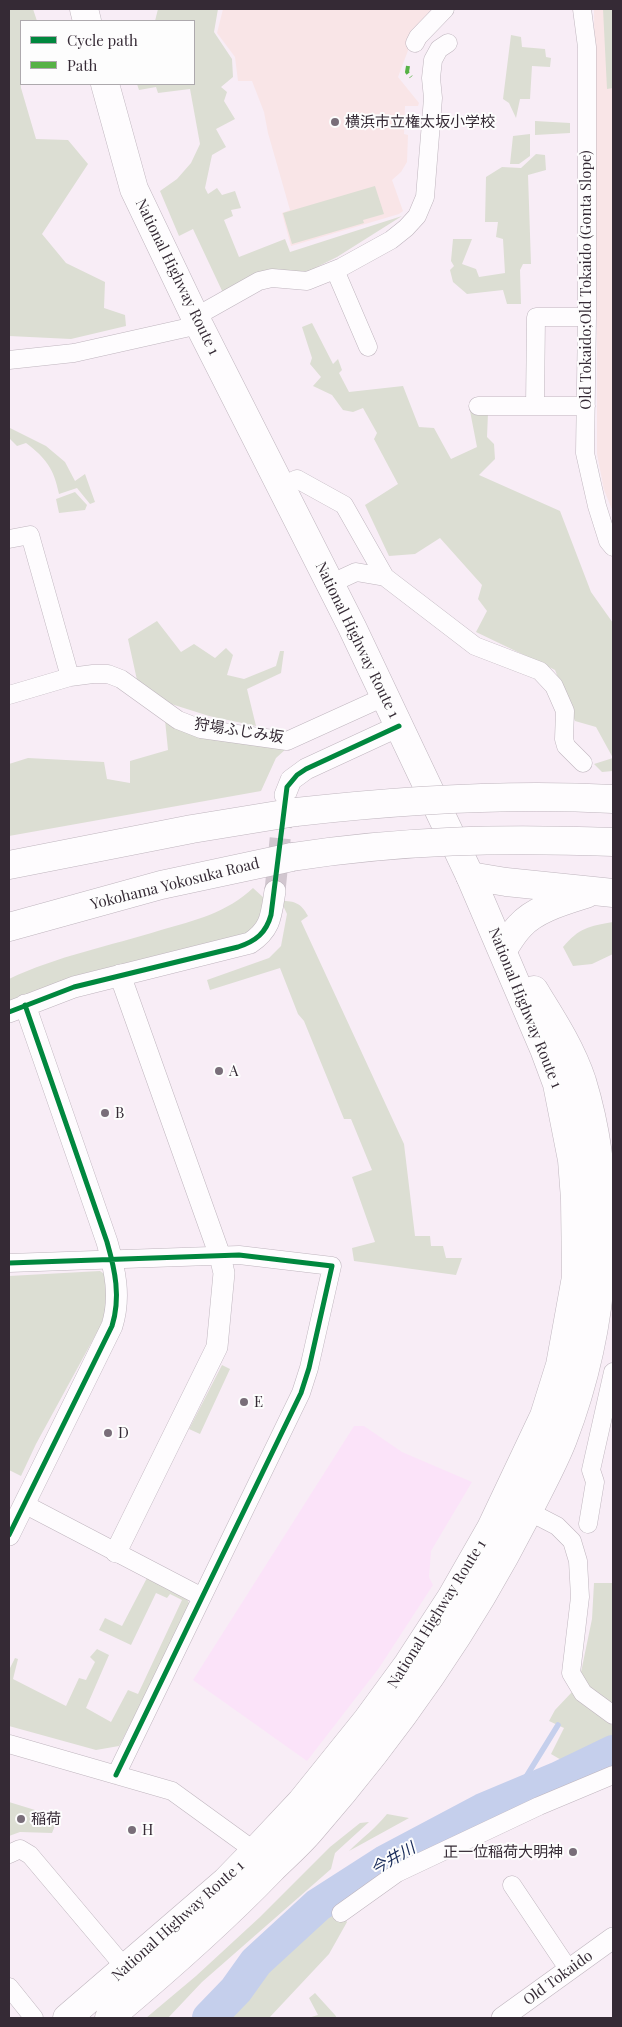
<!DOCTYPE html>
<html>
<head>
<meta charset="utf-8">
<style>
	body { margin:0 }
	#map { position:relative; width:622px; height:2027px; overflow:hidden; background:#f8edf6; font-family:"Playfair Display",serif }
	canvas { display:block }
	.frame { position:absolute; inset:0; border:10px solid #352a35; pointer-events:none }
	.legend { position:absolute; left:20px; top:20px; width:175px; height:65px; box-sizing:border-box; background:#fdfdfd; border:1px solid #ada9ad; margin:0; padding:6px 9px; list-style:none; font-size:15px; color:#352a35 }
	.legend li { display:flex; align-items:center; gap:10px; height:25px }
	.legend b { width:25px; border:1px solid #ada9ad }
</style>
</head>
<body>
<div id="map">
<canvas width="622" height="2027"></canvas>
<div class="frame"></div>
<ul class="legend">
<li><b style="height:6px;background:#00873e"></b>Cycle path</li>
<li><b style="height:6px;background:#56b246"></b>Path</li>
</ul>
</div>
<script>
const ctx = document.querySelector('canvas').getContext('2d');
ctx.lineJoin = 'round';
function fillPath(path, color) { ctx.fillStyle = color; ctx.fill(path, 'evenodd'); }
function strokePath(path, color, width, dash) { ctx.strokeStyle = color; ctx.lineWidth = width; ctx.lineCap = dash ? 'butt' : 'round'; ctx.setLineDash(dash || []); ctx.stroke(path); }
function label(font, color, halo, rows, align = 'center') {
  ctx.font = font + ' "Playfair Display","Noto Sans JP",serif'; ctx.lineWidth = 4; ctx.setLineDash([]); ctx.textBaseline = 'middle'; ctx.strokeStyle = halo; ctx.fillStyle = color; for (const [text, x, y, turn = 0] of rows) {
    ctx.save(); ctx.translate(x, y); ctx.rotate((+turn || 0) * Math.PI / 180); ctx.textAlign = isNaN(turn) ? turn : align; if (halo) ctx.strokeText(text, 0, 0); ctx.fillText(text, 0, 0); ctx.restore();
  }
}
fillPath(new Path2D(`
	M354,1426H364L402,1452L472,1482L431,1551L429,1577L433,1585L379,1668L307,1761L193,1680Z`), '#fbe3f9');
fillPath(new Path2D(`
	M223,9H432L418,24L398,77L419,103L418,106H405L404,134L408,135L407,162L401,172L392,180L403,211L399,214L291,246L282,213L290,210L268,133L264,112L252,81H238L235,57L217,33Z
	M594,9H613V512L604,490L597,454V350Z`), '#f9e5e7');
fillPath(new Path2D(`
	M9,9H33L37,21H21L20,67L21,88L36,139L68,140L88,164L42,234L66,263L105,282L104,308L125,315L126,326L71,339L9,336Z
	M158,9H218L214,32L232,59L233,77L221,87L227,92L224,101L235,119L216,129L226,147L212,155L205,188L208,194L217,188L222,195L235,191L241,208L231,210L233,216L224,220L239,257L285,239L290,252L402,216L337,257L299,276L224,295L193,229L179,236L160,191L177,179L191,163L200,144L190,89L158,93L156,87L139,90L137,84H194V21H155Z
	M603,9H613V88L607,89Z
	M511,35L521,37L522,47L545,49L546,57L551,58L550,67L532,66L530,99H520L516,118L509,103L503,99Z
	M535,121L570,123V133L535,135Z
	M530,134V156L519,164H510L513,136Z
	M536,154L545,155L546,170L528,175L531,264H523L520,270L521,304H507L503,290L467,294L453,282L450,270L454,266L451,261L453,239H472L462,264L476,269L479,277L505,273L503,239L496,237L498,222H485L486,177L502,167L521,168Z
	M375,186L384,214L363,220L364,223L292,244L283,213Z
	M312,323L333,364L338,359L342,370L339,373L349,392L403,386L419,427L434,428L451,459L477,447L470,411L488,413L487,437L494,444L495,459L479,475L560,511L591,592L613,623V771L602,772L594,764L613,758L596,727L575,721L555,670L476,632L487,611L478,599L482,585L440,538L415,554L389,556L365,505L398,484L374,439L377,433L363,408L353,412L343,410L332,395L313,386L321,377L310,364L312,358L302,327Z
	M10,428L46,446L65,462L75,481L85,474L95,502L90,504L77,488L59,494C54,469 46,458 26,443L17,446L9,438Z
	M75,492L87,505L85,510L59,513L56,499Z
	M157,621L181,652L194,644L215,658L226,648L233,655L227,675L244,679L276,666L280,651H284L281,673L247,689L256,726L209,716L168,703L137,680L128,639Z
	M165,720L287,748L276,758L261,791L9,836V764L28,758L104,762L107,779L130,783V761L168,750Z
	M253,888L264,898L263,920L253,931L9,1004V979C57,956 110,946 161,930C194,921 228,912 253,888Z
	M281,901C295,901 301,903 308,916L301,921L404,1144L415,1236H430L431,1246H443L446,1258H462L456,1275L354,1261L352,1248L375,1242L352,1177L372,1170L351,1119H344L304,1021L298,1014L280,968L210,990L207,980L269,958L281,946L287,914Z
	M613,922V954L592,964L573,966L563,947C579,928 589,926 613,922Z
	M100,1271L106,1275L109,1301L101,1325L36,1444L21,1476L9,1470V1276Z
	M222,1365L230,1369L200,1434L189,1429Z
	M148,1576L186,1596L191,1608L119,1746L96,1750L9,1726V1670L15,1658L18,1659L13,1679L66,1706L79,1678L86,1680L95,1662L90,1657L97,1649L109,1655L86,1708L111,1722L128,1690L138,1694L182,1600L170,1594L167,1598L156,1593L131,1645L99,1630L105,1618L122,1626Z
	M594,1583H613V1708L587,1689L580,1677L592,1619Z
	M572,1692L576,1698L613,1726V1736L563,1761L551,1754L564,1728L549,1721L555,1710Z
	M9,1802L48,1814L49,1811L59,1816L52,1833L20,1832L9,1836Z
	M387,1814L409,1818L349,1851C362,1838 376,1828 387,1814Z
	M369,1822L335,1853L331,1869L202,1982L168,2018H146L196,1976L260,1917L330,1847L360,1823Z
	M336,1906L347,1922L329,1954L269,2018H225L298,1940Z
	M315,1993L335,2015L337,2018H308L318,2015L309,1998Z`), '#dcded3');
strokePath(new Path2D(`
	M513,1798L558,1725`), '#c5cfec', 5.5);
strokePath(new Path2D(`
	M209,2018L236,1990L256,1962L318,1905L385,1862L483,1810L557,1779L613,1752`), '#c5cfec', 34);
strokePath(new Path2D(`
	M275,891L284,800`), '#d1c6cf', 21, [21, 11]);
const minor = new Path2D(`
	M582,9L587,47V317L585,453L597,506L608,541L613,547
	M415,43L418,37L445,9
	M335,270L368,347
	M195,317L259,281L272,278L307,281L342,267L391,240L406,228L417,216L425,197L433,98L431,78L433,60L439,49L448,43
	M9,360L74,353L199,325
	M478,406H586
	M535,406L536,317H587
	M280,487L297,479L344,505L385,577
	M9,539L30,535L70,677
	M330,584L356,572L385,577L475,646L540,671L554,686L565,711L564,739L566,746L583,763
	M9,695L70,677L93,674H108L121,679L178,720L201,729L287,741L384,697
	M9,1263L239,1255L332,1266L309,1368L301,1393L116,1775
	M24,1504L202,1597
	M528,1511L557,1526L572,1541L578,1561L580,1597L571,1673L583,1693L613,1715
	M588,1524L595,1482L591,1470L613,1372
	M9,1744L172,1791L263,1857
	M9,1854L20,1849L30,1855L132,1976
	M512,1885L569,1970
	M341,1913L397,1873L539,1806L613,1775
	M9,1987L34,2018`);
const tertiary = new Path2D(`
	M285,795L291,780L306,769L399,726
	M9,1012L74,987L250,943C271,929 271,916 275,891
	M9,1535L112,1326C121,1297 115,1270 107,1242L25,1005
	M116,1552L217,1347L224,1273L220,1256L120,975
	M502,2018L613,1938`);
const trunk = new Path2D(`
	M84,9L87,21
	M67,2018L226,1881L255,1851L301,1802L367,1720L408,1664L451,1598L491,1528L544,1416L560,1365L576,1277L575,1199L572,1160L557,1084L544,1049L470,876L352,627L199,325L134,189L105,84
	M109,2018C165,1971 220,1923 271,1870C284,1857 298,1845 310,1831C394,1735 468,1630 526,1516C538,1491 553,1465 563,1439C606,1327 617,1196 582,1081C571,1048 552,1019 534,990`);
const motorway = new Path2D(`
	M9,865L192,829L296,812
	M470,876L506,882L613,893
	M9,927L161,885L292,857
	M506,945C510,939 514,932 520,926C535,909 564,901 586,894`);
strokePath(minor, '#bfb5be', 19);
strokePath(tertiary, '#bfb5be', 22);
strokePath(trunk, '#bfb5be', 29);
strokePath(motorway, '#bfb5be', 29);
strokePath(minor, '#fefcfe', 18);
strokePath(tertiary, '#fefcfe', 21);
strokePath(trunk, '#fefcfe', 28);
strokePath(motorway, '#fefcfe', 28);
const motorwayBridge = new Path2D(`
	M296,812C402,800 507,793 613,799
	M292,857C402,840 502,838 613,842`);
strokePath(motorwayBridge, '#bfb5be', 29, []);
strokePath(motorwayBridge, '#fefcfe', 28);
strokePath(new Path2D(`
	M408,66L407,72L411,77`), '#56b246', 4, [8, 4]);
strokePath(new Path2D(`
	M9,1012L74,987L238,947C256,941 266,933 271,915L287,787L297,775L306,769L399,726
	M9,1263L239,1255L332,1266L309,1368L301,1393L116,1775
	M9,1535L112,1326C121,1297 115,1270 107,1242L25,1005`), '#00873e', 5);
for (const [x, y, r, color] of [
	[335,122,5,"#796e79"],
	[219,1071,5,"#796e79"],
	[105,1113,5,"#796e79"],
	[244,1402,5,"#796e79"],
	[108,1433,5,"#796e79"],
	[21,1819,5,"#796e79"],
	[132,1830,5,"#796e79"],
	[573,1852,5,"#796e79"]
]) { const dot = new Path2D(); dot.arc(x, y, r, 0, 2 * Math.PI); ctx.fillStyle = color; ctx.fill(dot); strokePath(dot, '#fdfdfd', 2); }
label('15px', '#352a35', '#fdfdfd', [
	["横浜市立権太坂小学校",345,122],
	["A",229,1071],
	["B",115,1113],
	["E",254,1402],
	["D",118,1433],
	["稲荷",31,1819],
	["H",142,1830],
	["正一位稲荷大明神",563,1852,"right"]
], 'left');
label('15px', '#352a35', '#fdfdfd', [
	["National Highway Route 1",177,277,64],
	["Old Tokaido;Old Tokaido (Gonta Slope)",586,280,-90],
	["National Highway Route 1",357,640,64],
	["狩場ふじみ坂",239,731,9],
	["Yokohama Yokosuka Road",175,884,-14],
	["National Highway Route 1",525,1008,68],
	["National Highway Route 1",437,1614,-58],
	["National Highway Route 1",178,1921,-42],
	["Old Tokaido",558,1978,-36]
]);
label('italic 16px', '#152857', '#fdfdfd', [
	["今井川",393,1859,-30]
]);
</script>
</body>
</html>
